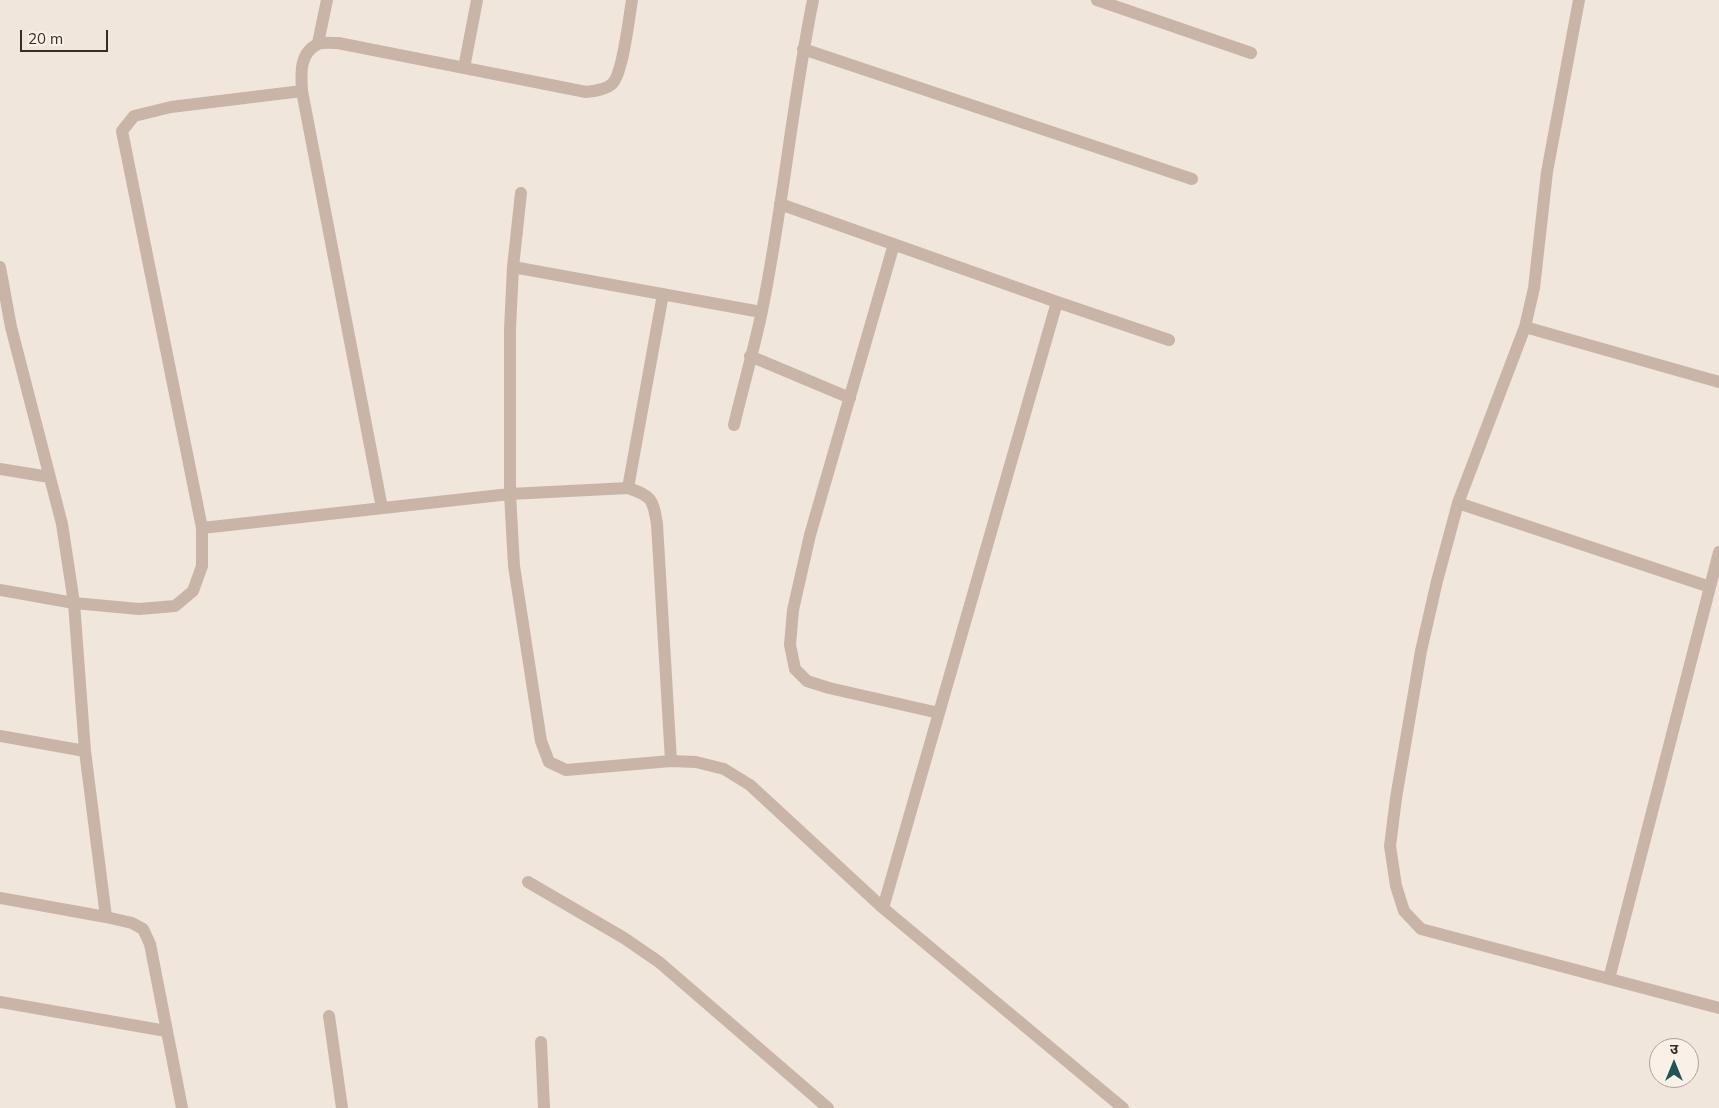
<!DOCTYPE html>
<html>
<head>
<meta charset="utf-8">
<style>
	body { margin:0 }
	#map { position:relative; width:1719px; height:1108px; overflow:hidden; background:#f1e6dc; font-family:Mulish,"Noto Sans Devanagari",sans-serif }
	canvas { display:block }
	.north { position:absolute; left:1649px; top:1038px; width:50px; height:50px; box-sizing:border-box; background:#f9f0e8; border:1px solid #aba29b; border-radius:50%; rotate:0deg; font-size:14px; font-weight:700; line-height:20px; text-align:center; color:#362c28 }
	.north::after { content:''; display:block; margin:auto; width:18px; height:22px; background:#1f5555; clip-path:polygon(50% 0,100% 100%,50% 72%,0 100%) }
	.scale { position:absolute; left:20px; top:30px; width:88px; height:22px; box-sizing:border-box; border:2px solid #362c28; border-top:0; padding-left:6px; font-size:15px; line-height:18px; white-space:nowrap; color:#362c28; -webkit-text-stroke:4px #f9f0e8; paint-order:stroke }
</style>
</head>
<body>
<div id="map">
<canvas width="1719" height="1108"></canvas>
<div class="north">उ</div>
<div class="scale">20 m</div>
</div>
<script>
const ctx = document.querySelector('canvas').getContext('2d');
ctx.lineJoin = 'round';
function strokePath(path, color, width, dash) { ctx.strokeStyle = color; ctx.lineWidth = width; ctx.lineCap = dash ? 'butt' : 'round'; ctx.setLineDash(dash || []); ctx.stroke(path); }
strokePath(new Path2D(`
	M1579,0L1547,172L1534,288L1525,327L1458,503L1437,581L1421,651L1396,798L1390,846L1396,886L1404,911L1421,929L1719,1008
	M1525,327L1719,382
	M1458,503L1710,587
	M1609,979L1719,552`), '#c9b5a8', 12);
strokePath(new Path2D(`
	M1097,0L1251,53
	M318,43L327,0
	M803,49L1192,179
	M464,68L477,0
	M521,193L513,267L510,329V494L514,566L541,741L549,762L566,770L671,761L696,762L724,769L750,785L883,908L1123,1108
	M780,204L1057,302L1169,340
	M894,244L810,535L793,610L790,645L795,669L807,681L829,688L939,713
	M0,267L11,327L62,524L74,603L85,751L106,917L132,923L143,929L150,944L182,1108
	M513,267L761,312
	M750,356L850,398
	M734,425C743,387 754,349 762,311C783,208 792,103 813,0
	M0,469L49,477
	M628,488L663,294
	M382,508L302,91C301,74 299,53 318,44C323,42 332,43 338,43L586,92C594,91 605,90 612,84C623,74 629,17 632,0
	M202,528L510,494L628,488C652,496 653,499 657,524L671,761
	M0,590L74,603L139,609L175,606L193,591L202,566V528L122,131L134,116L171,107L302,91
	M0,736L85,751
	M528,882L624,938L659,962L828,1108
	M0,898L106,917
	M883,908L1057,302
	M0,1002L166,1031
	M329,1016L342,1108
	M541,1042L544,1108`), '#c9b5a8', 12);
</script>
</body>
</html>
